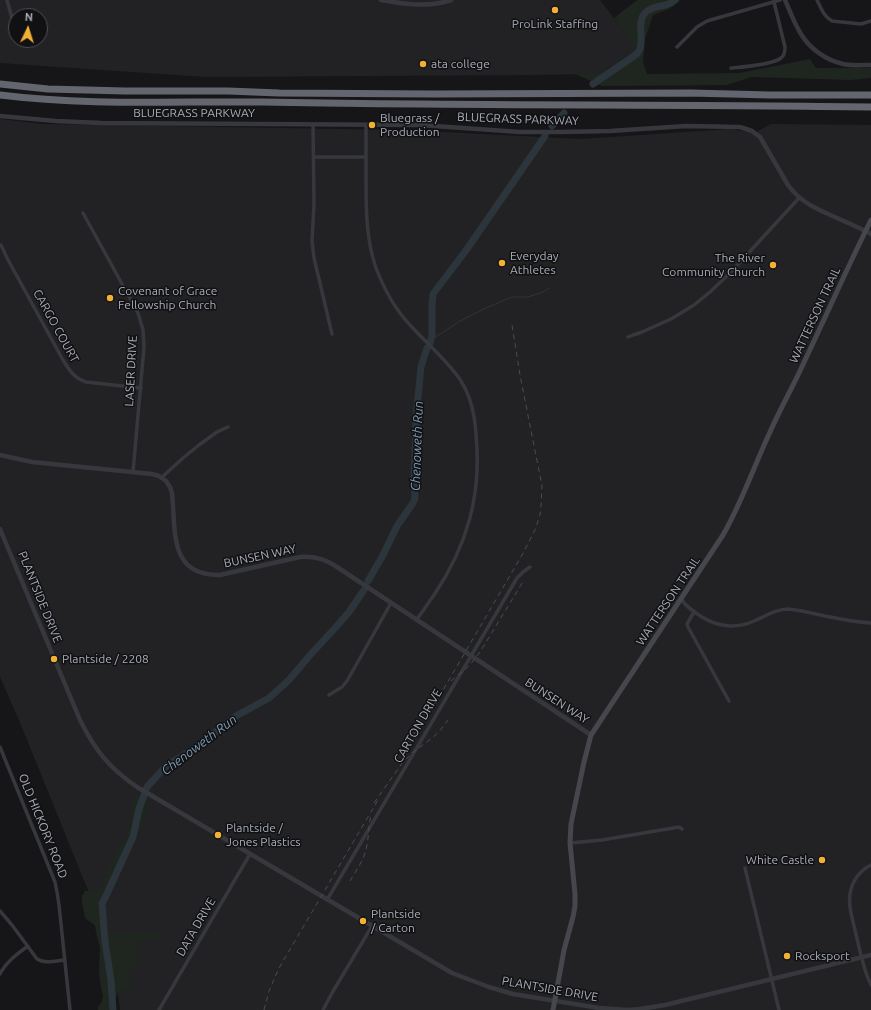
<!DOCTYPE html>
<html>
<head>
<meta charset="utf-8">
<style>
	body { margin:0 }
	#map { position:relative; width:871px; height:1010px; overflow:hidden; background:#161618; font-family:Ubuntu,sans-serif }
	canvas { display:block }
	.north { position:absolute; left:8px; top:8px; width:40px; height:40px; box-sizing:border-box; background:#111113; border:1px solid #4d4f55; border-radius:50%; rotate:4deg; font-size:11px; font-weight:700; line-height:16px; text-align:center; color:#a8adb8 }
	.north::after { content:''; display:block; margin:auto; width:14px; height:18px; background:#f2b134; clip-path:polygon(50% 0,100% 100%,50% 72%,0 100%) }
</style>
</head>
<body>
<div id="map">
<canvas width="871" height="1010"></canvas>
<div class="north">N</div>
</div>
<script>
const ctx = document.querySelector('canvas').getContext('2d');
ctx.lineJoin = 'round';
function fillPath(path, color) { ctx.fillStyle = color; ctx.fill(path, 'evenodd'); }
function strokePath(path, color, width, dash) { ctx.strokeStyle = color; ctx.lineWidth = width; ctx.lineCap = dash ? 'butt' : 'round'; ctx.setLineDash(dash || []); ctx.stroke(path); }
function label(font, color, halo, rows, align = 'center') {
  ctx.font = font + ' Ubuntu,sans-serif'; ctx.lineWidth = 3; ctx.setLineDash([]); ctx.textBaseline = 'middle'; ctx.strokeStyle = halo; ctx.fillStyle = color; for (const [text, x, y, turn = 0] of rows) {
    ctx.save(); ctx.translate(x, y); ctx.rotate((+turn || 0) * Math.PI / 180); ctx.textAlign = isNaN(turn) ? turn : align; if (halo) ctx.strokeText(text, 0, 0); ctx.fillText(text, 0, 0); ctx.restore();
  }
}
fillPath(new Path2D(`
	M0,0H600L637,48L618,64L595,74L533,75L205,77L0,63ZM16,16H40V40H16Z
	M0,119L43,124L403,130L581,139L731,129L754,133L771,124L871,125V1010H120L111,937L85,883L21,725L0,677Z`), '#222225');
fillPath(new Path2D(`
	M637,0H681L669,9L653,15L645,39L643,62L647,74L739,73L810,59L816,68H871V78L851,80L752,77L727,85L602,86L575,74H595L618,64L636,48L614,18Z
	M138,796L149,803C149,808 145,812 144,817C138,836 129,854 120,872C114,884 105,898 105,912C105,919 107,925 108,931L113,933L155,932L160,933L161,936L159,939L142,940L137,944V961L135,967L128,972L132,985L131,989L118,992L116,997V1010H98V1007L101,1003L103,997L100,981L99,971L100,948L96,932L95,926L92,923L87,920L85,917L82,903V896L85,891C90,890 94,892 99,892L106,872L110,867L113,858L130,828L131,808L133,801L135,798Z`), '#1e261f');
strokePath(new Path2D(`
	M431,340L460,321L486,308L512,297H528L543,292L549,288`), '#2c353c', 1);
strokePath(new Path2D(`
	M593,84L637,54C638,52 639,51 640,49C644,37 636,21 646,12C655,4 667,8 675,0
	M552,126L564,113
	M430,343L432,336V305L433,294L467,249L545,136
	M368,581L383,555L397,526L413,503L415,498L414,478L416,432V418L421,367L427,348
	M113,1010L111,980L105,942L102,903L105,898L133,837L139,809L147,787L166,766L192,750L236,716L269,698L289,680L311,654L335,628L349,612L364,590`), '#2c353c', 7);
strokePath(new Path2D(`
	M7,0L13,22
	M817,0C821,8 824,17 832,21L861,24L871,21
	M677,47L697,27L707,21L780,0
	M731,68C742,67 772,65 781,58C784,56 785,51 785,47L774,2
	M313,124L314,204L312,241L314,258L332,334
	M366,125C366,143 366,161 366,179C366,209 366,239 376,268C384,289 395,309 410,325C427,344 447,360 461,381C471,397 475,416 476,435C482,495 467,546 434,595C428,603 423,612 416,620
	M314,157H366
	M83,213L138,313L143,330L144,347L133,472
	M1,245L7,258L63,360C69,370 74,378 86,382L141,388
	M628,337L633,335L642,332L671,319L694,305L710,292L732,271L799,198
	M161,478L183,458L199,445L217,432L228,427
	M681,599C686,607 694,612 702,617C718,627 737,629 754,621C766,616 776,609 789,609C798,610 808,612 816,614C834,618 852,622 871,623
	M694,612L687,624L688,627L729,701
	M329,695L342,687L347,681L391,603
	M0,747L55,882L57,892L59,905L70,1010
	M570,843L602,840L679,827L682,829
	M871,865C860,870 852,881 850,894C848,907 853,921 856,934C860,951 863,969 871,985
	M745,868L779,1010
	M327,900L517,578L523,572L530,567
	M0,911L12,925L37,959C45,964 55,961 64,960
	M0,974C6,962 17,954 28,946
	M159,1010L250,854
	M323,1010L332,993L372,926`), '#37383d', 3.5);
strokePath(new Path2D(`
	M381,0C404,4 428,8 451,0
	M785,0C790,11 794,23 801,34C810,49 826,60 843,64C852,66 862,65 871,65
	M0,116L56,121L102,123L420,125L520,132H560L610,131L686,126L740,127L752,131L760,137L788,185C801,203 817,209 837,218C848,223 860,228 871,234
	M0,455L32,462L152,474L159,476L166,481L170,487L172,493C176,530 168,576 220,575L300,557C313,556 323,558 334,565L591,735
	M0,529L80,720C95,750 109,768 137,787L452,973L489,987L513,994L599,1008L627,1010L640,1009L665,1005L871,955`), '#37383d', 4.5);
strokePath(new Path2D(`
	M553,1010L564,950L573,917L575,906V894L570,843L571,824L584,762L591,735L723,535C742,502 754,466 770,432C781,407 795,383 806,358C828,312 848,266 871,220`), '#45474d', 5);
strokePath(new Path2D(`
	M0,84L48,89L125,91H228L279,93L434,94L691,93L770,95H871
	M0,95C88,106 175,101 262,102C465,106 668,104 871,107`), '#63666e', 7);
strokePath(new Path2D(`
	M451,681L469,666L480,652L524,580
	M439,697L522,555L535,530L540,515L541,506L542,486L520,375L512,325
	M403,749L427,716L441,693
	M374,803L403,762L412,753L432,738L439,732L448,720
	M350,881C355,872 362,863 365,853C369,841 368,828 371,815
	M264,1010L269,991L279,968L378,800`), '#4a4c52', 1, [5, 4]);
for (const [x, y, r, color] of [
	[555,10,4,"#f2b134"],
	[423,64,4,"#f2b134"],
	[372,125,4,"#f2b134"],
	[502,263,4,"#f2b134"],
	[773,265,4,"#f2b134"],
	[110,298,4,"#f2b134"],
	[54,659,4,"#f2b134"],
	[218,835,4,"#f2b134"],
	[822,860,4,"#f2b134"],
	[363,921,4,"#f2b134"],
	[787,956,4,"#f2b134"]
]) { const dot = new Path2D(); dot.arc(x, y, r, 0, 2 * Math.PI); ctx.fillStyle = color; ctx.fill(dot); strokePath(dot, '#111113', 1.5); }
label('12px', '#a8adb8', '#111113', [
	["ProLink Staffing",555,24,"center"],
	["ata college",431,64],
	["Bluegrass /",380,118],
	["Production",380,132],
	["Everyday",510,256],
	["Athletes",510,270],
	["The River",765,258,"right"],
	["Community Church",765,272,"right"],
	["Covenant of Grace",118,291],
	["Fellowship Church",118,305],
	["Plantside / 2208",62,659],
	["Plantside /",226,828],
	["Jones Plastics",226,842],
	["White Castle",814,860,"right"],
	["Plantside",371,914],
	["/ Carton",371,928],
	["Rocksport",795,956]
], 'left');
label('12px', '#a8adb8', '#111113', [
	["BLUEGRASS PARKWAY",194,113],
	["BLUEGRASS PARKWAY",518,119,2],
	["WATTERSON TRAIL",815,315,-65],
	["CARGO COURT",56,326,61],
	["LASER DRIVE",131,371,-87],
	["BUNSEN WAY",260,556,-12],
	["PLANTSIDE DRIVE",40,597,68],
	["WATTERSON TRAIL",668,601,-56],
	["BUNSEN WAY",557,701,33],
	["CARTON DRIVE",418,726,-60],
	["OLD HICKORY ROAD",43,826,68],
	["DATA DRIVE",196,927,-60],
	["PLANTSIDE DRIVE",550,989,10]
]);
label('italic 13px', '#7f9bb3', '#111113', [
	["Chenoweth Run",417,446,-88],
	["Chenoweth Run",199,745,-37]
]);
</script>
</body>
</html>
